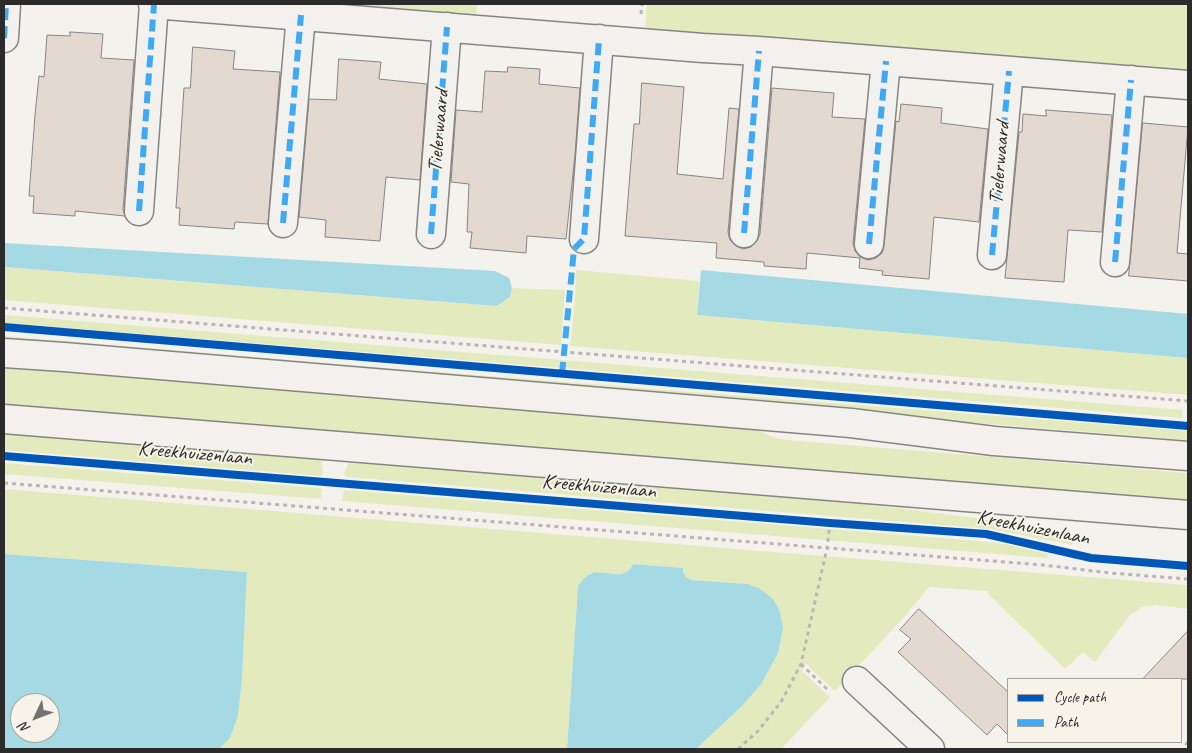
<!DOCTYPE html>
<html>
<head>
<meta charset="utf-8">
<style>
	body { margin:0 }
	#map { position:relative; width:1192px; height:753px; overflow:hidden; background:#f4f2ec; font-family:Caveat,sans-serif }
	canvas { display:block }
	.frame { position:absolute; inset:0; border:5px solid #2b2b2b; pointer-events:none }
	.legend { position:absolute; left:1007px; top:678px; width:175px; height:65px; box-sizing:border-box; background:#f7f3e8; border:1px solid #a5a39c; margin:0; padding:6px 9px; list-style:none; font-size:15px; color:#2b2b2b }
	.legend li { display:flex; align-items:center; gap:10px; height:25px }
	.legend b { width:25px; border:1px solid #a5a39c }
	.north { position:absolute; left:10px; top:693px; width:50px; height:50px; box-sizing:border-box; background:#f7f3e8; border:1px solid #a5a39c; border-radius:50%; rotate:227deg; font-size:14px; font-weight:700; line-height:20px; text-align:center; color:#2b2b2b }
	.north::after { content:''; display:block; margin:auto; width:18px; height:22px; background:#71716f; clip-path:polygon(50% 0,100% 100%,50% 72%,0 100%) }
</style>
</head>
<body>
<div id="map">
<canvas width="1192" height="753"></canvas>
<div class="frame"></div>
<ul class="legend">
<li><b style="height:6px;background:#0057b8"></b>Cycle path</li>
<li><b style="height:6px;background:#3fa9f5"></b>Path</li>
</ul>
<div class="north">N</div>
</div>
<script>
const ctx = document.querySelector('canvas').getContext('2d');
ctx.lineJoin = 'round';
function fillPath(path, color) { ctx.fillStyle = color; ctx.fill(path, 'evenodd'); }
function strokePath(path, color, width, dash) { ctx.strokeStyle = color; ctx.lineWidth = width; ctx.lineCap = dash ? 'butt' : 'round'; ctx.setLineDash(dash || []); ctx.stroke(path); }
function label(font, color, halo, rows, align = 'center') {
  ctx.font = font + ' Caveat,sans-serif'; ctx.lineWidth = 4; ctx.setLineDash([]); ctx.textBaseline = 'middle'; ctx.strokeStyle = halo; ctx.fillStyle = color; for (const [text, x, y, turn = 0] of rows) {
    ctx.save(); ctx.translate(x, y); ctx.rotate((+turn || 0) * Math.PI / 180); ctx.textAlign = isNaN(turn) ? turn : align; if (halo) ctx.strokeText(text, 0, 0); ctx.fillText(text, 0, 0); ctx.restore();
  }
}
fillPath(new Path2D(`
	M316,4H477L476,17Z
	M647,4H1188V73L645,29Z
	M4,267L495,306L510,297L512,288L565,290L561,345L4,300Z
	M576,270L699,281L697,315L1188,358V395L570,346L575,301Z
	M4,315L1182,410L1183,418L4,323Z
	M4,336L311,362L1188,431V440L4,345Z
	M4,361L737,422L776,438L787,440L1188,473V506L4,410Z
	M4,428L318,457L322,463L323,474L321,476L4,450Z
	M351,460L728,487L984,519L1058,537L1073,538L1072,545L991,529L346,477L344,475L347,466Z
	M4,463L320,488L322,490L321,499L4,474Z
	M4,489L737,549L1188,585V609L1156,605L1142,607L1130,615L1095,662L1083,652L1065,669L988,594V591L929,587L906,615L835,691L805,663L802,671L830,697L781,749H696L742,706L748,584L691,580L685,577L683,568L633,564L630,570L626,573L578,586L567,749H219L230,738L238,716L242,679L247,572L4,554Z
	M344,490L980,541L1005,544L1048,554L1047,558L342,501Z`), '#e3ebbe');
fillPath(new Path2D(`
	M4,243L495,271L509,278L512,288L510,297L496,306L4,267Z
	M701,270L1188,314V358L697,315Z
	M4,554L247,572L242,679L238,716L230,738L219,749H4ZM20,703H50V733H20Z
	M633,564L683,568C683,575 686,577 691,580L748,584L760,589L773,599L780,612L783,628L778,653L762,683L742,706L696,749H567L578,586C583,580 586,575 593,573C608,570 625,582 633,564Z`), '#a5dae5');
const building = new Path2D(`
	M70,32L103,34L101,58L134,60L123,210L125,216L75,211V216L33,213L34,196H29L35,115L39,76L44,77L47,35L70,36Z
	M193,47L235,51L233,69L280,72L268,224L235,222L234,229L179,225L180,208H176L184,88H190Z
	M339,59L381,62L379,79L427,84L420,180L386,177L380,241L325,237L326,220L299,217L309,99L336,100Z
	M508,67L540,69L539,84L580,88L575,155L566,239L527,236L526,253L470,248L472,232H467L469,184L451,182L456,110L482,112L485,71L507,72Z
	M642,83L684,87L677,174L723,179L729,108L739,109L728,232L730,240L736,246L743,249L751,247L757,241L760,234L772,88L834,93L832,117L865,119L853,243L855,251L860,257L868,260L876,258L882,253L884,246L896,121L899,122L901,104L942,108L941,123L988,129L979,222L934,217L929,279L882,275L883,271L859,268L860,258L807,253L806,269L764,266V262L716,258L717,243L625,236L634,124H639Z
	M1046,110L1112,115L1102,232L1068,230L1064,282L1005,278L1019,132H1022L1023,114L1046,116Z
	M1143,123L1188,127L1177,253L1188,254V281L1129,276Z
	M919,609L1008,692V735L997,724L987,735L898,652L911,639L900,630Z
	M1188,631V679H1143Z`);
fillPath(building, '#e3d9d1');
strokePath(building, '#858582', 1);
const street = new Path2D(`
	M153,4L703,48L759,51L1188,85
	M4,38L6,4
	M139,211L154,4
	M283,223L301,15
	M744,233L759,51
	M431,234L447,27
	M584,239L599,39
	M869,244L886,61
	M992,255L1009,71
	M1115,262L1131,80
	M857,681L930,749`);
const secondary = new Path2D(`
	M4,353L64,357L851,423L994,441L1188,456
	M4,419L1188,515`);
strokePath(street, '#858582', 31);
strokePath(secondary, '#858582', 31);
strokePath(new Path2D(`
	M641,14L642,4
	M4,308L1188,401
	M4,483L1043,565L1110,573L1188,579
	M801,664L828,690
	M1188,742L1186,744L1188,746
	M738,749L758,731L781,702L801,664L827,548L830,523`), '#b8b7b5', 3, [4, 4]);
strokePath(street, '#f2f1ed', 28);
strokePath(secondary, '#f2f1ed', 28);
strokePath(new Path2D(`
	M4,38L6,4
	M139,211L154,4
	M283,223L301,15
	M744,233L759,51
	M431,234L447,27
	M869,244L886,61
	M992,255L1009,71
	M1115,262L1131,80
	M562,374L574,249L584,239L599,39`), '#3fa9f5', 6, [12, 6]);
strokePath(new Path2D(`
	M4,327L1188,426
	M4,456L830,523L986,534L1091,558L1188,566`), '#0057b8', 8);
label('21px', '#2b2b2b', '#f7f3e8', [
	["Tielerwaard",439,131,-85],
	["Tielerwaard",1000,163,-85],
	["Kreekhuizenlaan",195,454,5],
	["Kreekhuizenlaan",599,487,5],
	["Kreekhuizenlaan",1033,528,11]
]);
</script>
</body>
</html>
